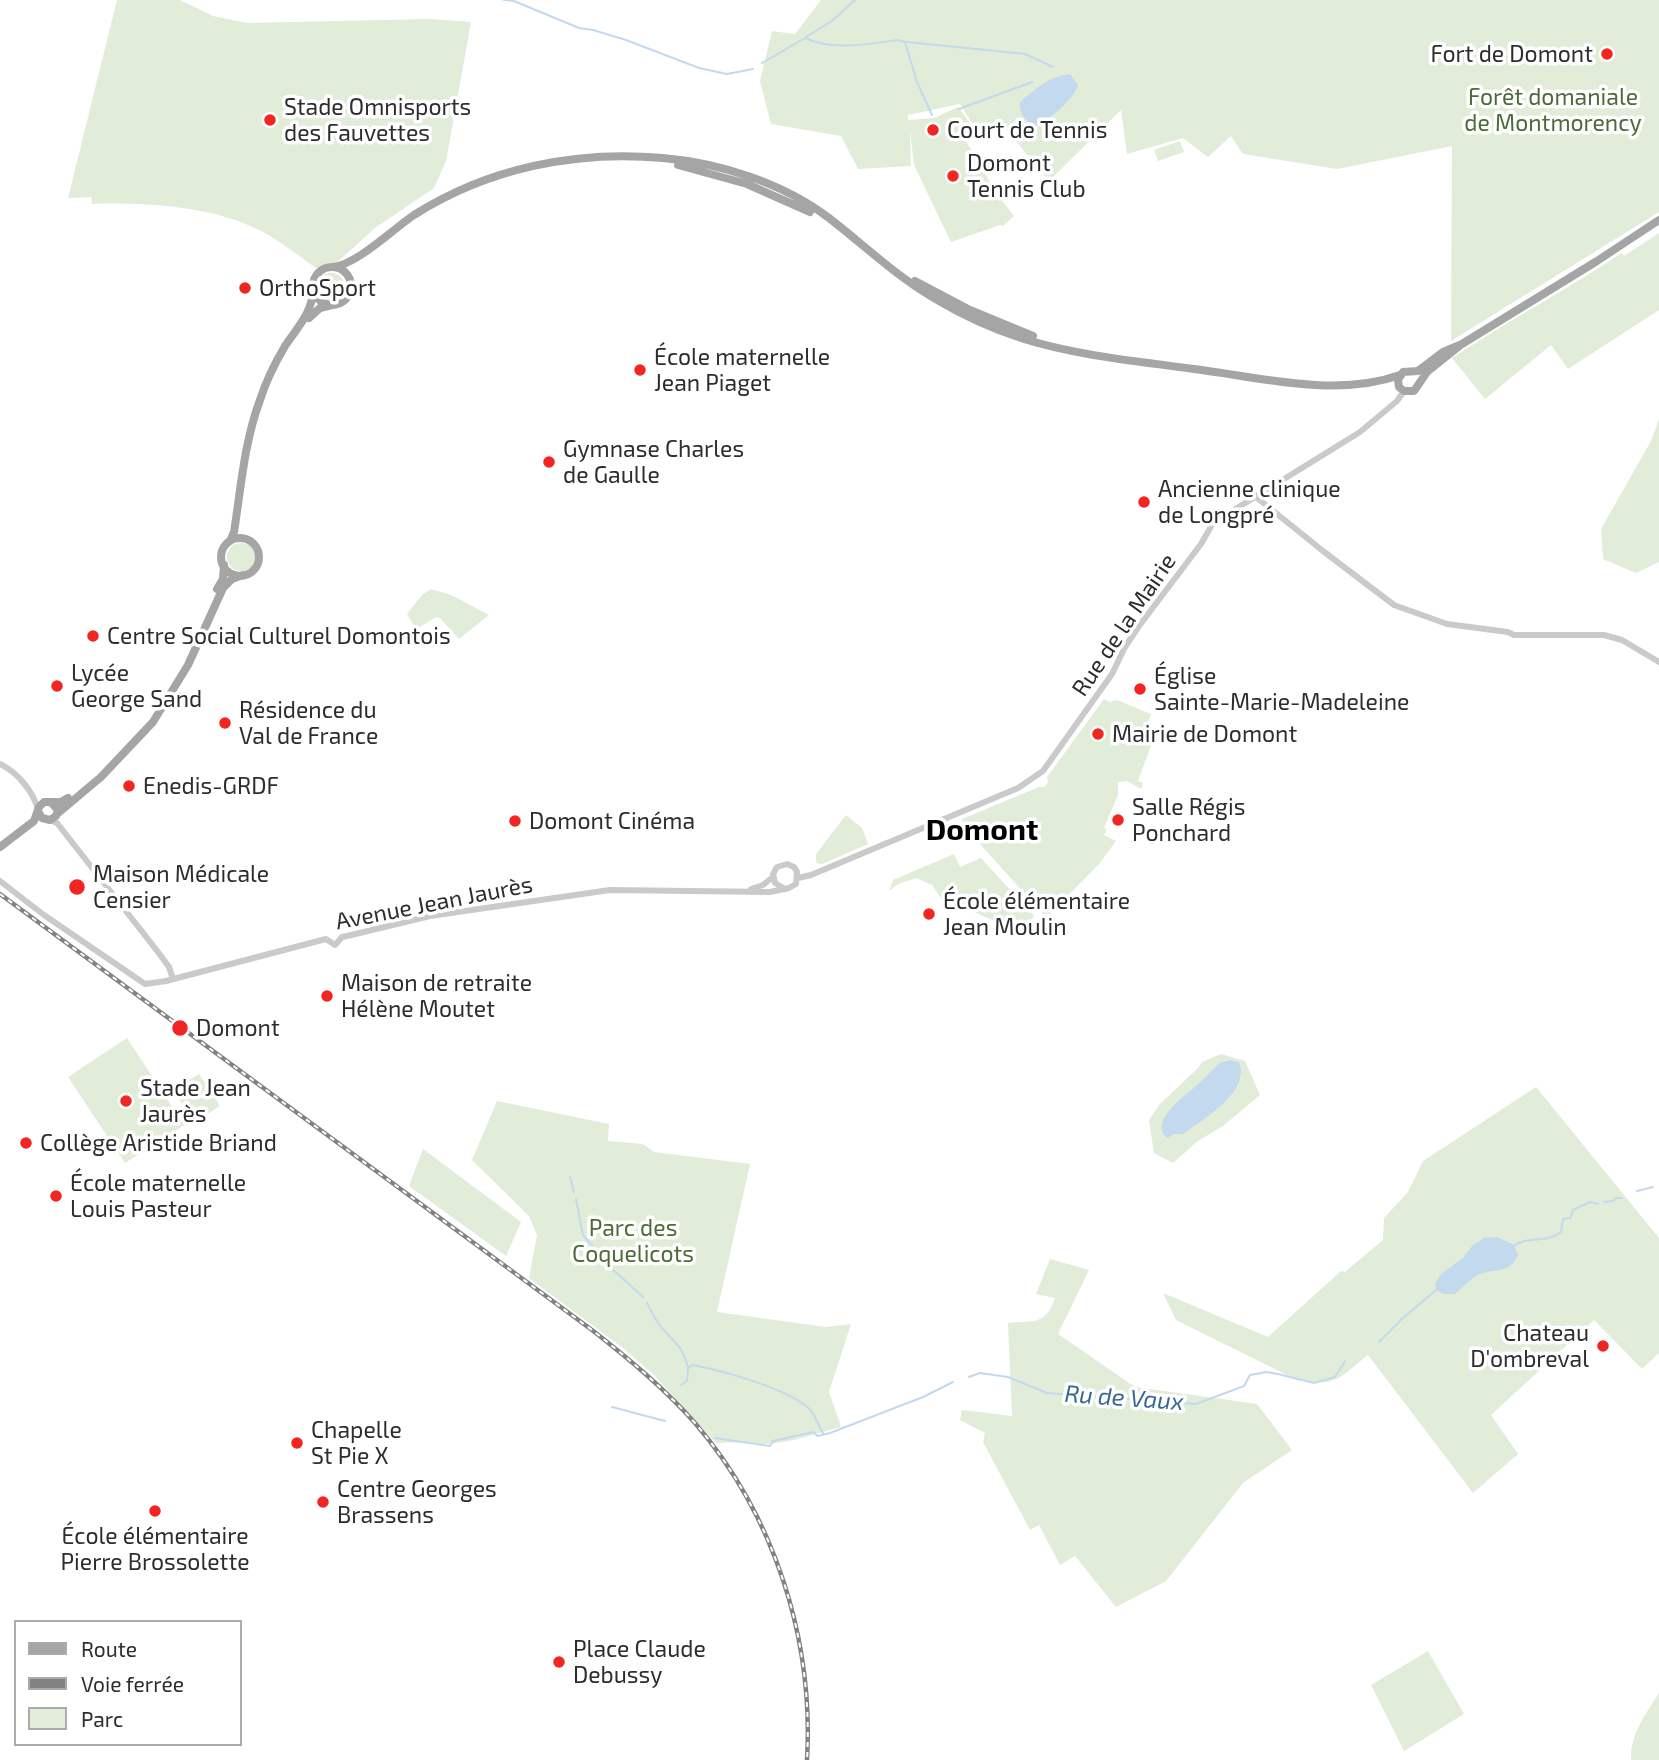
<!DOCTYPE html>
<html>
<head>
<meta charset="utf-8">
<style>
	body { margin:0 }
	#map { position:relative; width:1659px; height:1760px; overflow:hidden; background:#fff; font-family:"Exo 2",sans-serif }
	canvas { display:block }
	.legend { position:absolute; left:14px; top:1620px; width:228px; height:126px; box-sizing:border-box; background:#fff; border:2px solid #ababab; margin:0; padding:9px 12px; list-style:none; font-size:21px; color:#2d2d2d }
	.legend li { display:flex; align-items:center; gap:14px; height:35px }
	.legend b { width:35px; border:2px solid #ababab }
</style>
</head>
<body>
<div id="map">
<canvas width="1659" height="1760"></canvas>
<ul class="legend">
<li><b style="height:9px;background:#a5a5a5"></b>Route</li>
<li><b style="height:9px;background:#828282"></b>Voie ferrée</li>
<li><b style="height:19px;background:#e1ecd9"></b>Parc</li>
</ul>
</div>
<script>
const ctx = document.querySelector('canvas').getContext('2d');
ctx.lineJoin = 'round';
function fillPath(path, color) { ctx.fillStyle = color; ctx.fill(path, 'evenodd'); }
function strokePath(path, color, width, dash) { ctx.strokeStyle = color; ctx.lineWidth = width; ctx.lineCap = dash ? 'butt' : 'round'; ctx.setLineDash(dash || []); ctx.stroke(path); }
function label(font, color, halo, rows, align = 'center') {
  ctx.font = font + ' "Exo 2",sans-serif'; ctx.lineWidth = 7; ctx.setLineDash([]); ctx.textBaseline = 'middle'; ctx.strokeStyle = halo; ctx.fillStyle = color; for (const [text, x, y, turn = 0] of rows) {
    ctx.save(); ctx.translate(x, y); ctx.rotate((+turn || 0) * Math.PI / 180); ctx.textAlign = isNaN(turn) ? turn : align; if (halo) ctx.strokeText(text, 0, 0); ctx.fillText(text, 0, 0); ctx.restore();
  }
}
fillPath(new Path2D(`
	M117,0H180L213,16L247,23L429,19L471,22L446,161L434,188L375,228L335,264L316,268C297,255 278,239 257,229C211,206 143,202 92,204L91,197L68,198Z
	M821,0H1659V212L1451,341L1452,146L1337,169L1243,154L1231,136L1208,157L1183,138L1127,154L1121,110L1049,181L1006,129L977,131L960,104L908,115V120L934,118L958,107L978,134L966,141L997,194L1014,216L1003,226L1000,225L951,242L914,165L910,130L911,166L858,169L841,136L771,124L760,81L772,31L795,34Z
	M1180,141L1184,152L1158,161L1154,150Z
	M1659,233V310L1568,369L1551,345L1485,399L1452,358C1508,321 1566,290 1622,253L1624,256Z
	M317 287a14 14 0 1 1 28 0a14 14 0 1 1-28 0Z
	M1659,419V562L1636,573L1603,559L1601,529L1651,441Z
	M227 557a14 14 0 1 1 28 0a14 14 0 1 1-28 0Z
	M431,589L451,595L489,615L459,639L440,618L436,617L416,629L407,614L422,595Z
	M1104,699L1110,702L1117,700L1151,714L1144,731L1154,737L1138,781L1143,783L1141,789L1127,781L1118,782V795L1104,828L1107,829L1104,835L1116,841L1099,864L1050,914H1043L963,825L962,819L1039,787H1045L1048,782L1047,777Z
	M846,815L862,828L868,844L822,864L816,863V854Z
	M954,854L960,867L981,858L1034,916L1023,933L941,898L932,885L916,878L898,884L889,891L893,880Z
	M127,1038L184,1125L125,1163L68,1077Z
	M1221,1054L1245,1061L1260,1095L1223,1126L1198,1141L1173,1163L1154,1153L1149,1120L1160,1104L1198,1068L1202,1062Z
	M199,1074L220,1106L194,1123L173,1090Z
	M1536,1087L1659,1238V1353L1642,1369L1594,1320L1491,1415L1518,1454L1473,1493L1368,1355C1338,1378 1339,1387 1297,1380L1176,1320L1163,1293L1268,1337L1341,1271L1345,1272L1383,1240L1384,1218L1408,1192L1423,1161Z
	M497,1101L609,1124L608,1141L643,1144L654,1152L750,1164L717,1312L826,1327L851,1324L829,1392L841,1427C817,1433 790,1443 766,1444C753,1445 725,1440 717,1444L653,1374L623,1348L529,1278L537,1235L529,1216L472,1160Z
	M423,1149L521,1222L506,1256L409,1186Z
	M1050,1259L1089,1270L1058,1334L1135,1387L1257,1404L1292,1450L1243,1483L1166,1581L1116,1607L1075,1556L1060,1565L1039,1525L1030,1530L983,1442L985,1433L960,1420L962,1410L1012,1416L1008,1323C1035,1320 1045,1326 1055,1298L1036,1294Z
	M1428,1651L1464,1714L1404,1751L1371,1685Z
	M1659,1693V1760H1631C1630,1734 1646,1714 1659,1693Z`), '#e1ecd9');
fillPath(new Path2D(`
	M1070,74L1078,85C1075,99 1049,119 1036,126C1025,122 1019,113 1020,102C1037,88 1048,77 1070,74Z
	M1230,1060L1239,1062C1251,1092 1203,1119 1183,1134H1174L1167,1138C1149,1120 1184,1097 1196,1086C1204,1079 1212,1070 1220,1063Z
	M1497,1237L1514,1245L1518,1255C1510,1275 1493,1267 1476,1276C1469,1280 1462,1288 1455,1294H1443L1436,1290L1435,1284L1441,1274L1463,1258L1473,1245L1484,1238Z`), '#c3d9ed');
strokePath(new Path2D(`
	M504,0L514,1L579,28L593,30L626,40L699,68L727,74L753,69
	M806,37L832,21L855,0
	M907,42L1025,54L1053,67
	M762,63L805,38C833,51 868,44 898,40L905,42L917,82L932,115
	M959,109L1032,82
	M570,1177L574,1192
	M1637,1191L1653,1187
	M576,1199L583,1235L609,1266L643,1297
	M1604,1202L1613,1201L1616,1198H1622
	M1513,1246C1529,1235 1546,1244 1561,1232L1563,1219L1570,1218L1573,1210L1590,1202L1598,1204
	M647,1303C651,1310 654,1318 659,1324C672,1342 683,1344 688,1368
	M1379,1342L1403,1318L1436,1290
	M969,1377L980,1373L1008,1377L1047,1393L1196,1404L1244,1386L1250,1375L1266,1372L1278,1374L1314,1383L1335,1377L1345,1361
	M681,1385L687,1381L688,1368L693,1365C723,1371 782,1387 806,1406C814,1411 818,1425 823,1433
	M612,1407L665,1421
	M715,1438L770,1446L773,1441L814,1432L817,1436L830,1433L923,1397L953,1382`), '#c3d9ed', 2);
strokePath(new Path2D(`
	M1256,497L1323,551L1394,605L1447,624L1508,632L1514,635H1604L1622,640L1659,662
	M0,764C18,773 32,790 38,809
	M50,820L57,823L158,952L169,967L173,979
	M798,878L811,875L1018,788L1043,771L1112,674L1125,647L1139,626L1201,544L1213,523L1360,432L1397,401L1404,391
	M0,881L44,915L145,984L166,981L322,940L326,939L335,945L342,937L347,936L430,916L610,890L770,892L789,888L796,884L797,872L794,867L787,864L777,867L773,874L775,883L785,889
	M751,889L763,885L773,877`), '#cacaca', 6);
strokePath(new Path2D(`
	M678,165L747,184L810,212
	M333,267C356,265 393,229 414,215C488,168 576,150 663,158C720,163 783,183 829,218C864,245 896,276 934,298C962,315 993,329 1024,339C1079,356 1137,361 1194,369C1259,377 1336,398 1400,375
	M313 286a19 19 0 1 1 38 0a19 19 0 1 1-38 0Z
	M915,281L970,310L1033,336
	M309,318L320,308L332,305
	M1462,344L1443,352L1418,371L1403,372L1398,380L1399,387L1404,391H1414L1427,372L1462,344L1597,261L1659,220
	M221 557a19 19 0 1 1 38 0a19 19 0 1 1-38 0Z
	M230,541L234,532C241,488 244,443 260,400C266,381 275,363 285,346C297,328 313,312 313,289
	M217,589L223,579L224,565
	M51,802H61L68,798
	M57,814L101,777L153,722L188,665L223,588L232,579L243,575
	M0,847L34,821L39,807L44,802H51L58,810L56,816L50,820L42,818L39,813`), '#a5a5a5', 8);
const rail = new Path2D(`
	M0,894L592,1330C629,1359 664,1388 695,1423C774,1515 814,1639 807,1760`);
strokePath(rail, '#828282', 4.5);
strokePath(rail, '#fff', 2, [5]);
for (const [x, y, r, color] of [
	[1607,54,7,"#f12521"],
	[270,120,7,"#f12521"],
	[933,130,7,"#f12521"],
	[953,176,7,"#f12521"],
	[245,288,7,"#f12521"],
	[640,370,7,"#f12521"],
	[549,462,7,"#f12521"],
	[1144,502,7,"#f12521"],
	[93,636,7,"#f12521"],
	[57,686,7,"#f12521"],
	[1140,689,7,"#f12521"],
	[225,723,7,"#f12521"],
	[1098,734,7,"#f12521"],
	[129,786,7,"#f12521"],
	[1118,820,7,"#f12521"],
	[515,821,7,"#f12521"],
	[77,887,9,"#f12521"],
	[929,914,7,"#f12521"],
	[327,996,7,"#f12521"],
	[180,1028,9,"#f12521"],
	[126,1101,7,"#f12521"],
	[26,1143,7,"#f12521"],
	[56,1196,7,"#f12521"],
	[1603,1346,7,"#f12521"],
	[297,1443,7,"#f12521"],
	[323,1502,7,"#f12521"],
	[155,1511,7,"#f12521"],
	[559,1662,7,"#f12521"]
]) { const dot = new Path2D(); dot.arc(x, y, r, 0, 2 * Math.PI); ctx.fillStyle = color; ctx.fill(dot); strokePath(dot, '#fff', 2.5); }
label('23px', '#2d2d2d', '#fff', [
	["Fort de Domont",1593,54,"right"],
	["Stade Omnisports",284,107],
	["des Fauvettes",284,133],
	["Court de Tennis",947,130],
	["Domont",967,163],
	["Tennis Club",967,189],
	["OrthoSport",259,288],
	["École maternelle",654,357],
	["Jean Piaget",654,383],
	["Gymnase Charles",563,449],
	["de Gaulle",563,475],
	["Ancienne clinique",1158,489],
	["de Longpré",1158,515],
	["Centre Social Culturel Domontois",107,636],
	["Lycée",71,673],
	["George Sand",71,699],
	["Église",1154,676],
	["Sainte-Marie-Madeleine",1154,702],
	["Résidence du",239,710],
	["Val de France",239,736],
	["Mairie de Domont",1112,734],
	["Enedis-GRDF",143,786],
	["Salle Régis",1132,807],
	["Ponchard",1132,833],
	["Domont Cinéma",529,821],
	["Maison Médicale",93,874],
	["Censier",93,900],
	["École élémentaire",943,901],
	["Jean Moulin",943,927],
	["Maison de retraite",341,983],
	["Hélène Moutet",341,1009],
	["Domont",196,1028],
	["Stade Jean",140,1088],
	["Jaurès",140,1114],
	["Collège Aristide Briand",40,1143],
	["École maternelle",70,1183],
	["Louis Pasteur",70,1209],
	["Chateau",1589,1333,"right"],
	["D'ombreval",1589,1359,"right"],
	["Chapelle",311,1430],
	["St Pie X",311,1456],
	["Centre Georges",337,1489],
	["Brassens",337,1515],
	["École élémentaire",155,1536,"center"],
	["Pierre Brossolette",155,1562,"center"],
	["Place Claude",573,1649],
	["Debussy",573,1675]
], 'left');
label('23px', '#4b6b37', '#fff', [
	["Forêt domaniale",1553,97],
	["de Montmorency",1553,123],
	["Parc des",633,1228],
	["Coquelicots",633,1254]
]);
label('23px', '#2d2d2d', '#fff', [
	["Rue de la Mairie",1124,625,-56],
	["Avenue Jean Jaurès",434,903,-11]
]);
label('italic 24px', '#366794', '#fff', [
	["Ru de Vaux",1124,1398,4]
]);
label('bold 30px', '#000', '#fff', [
	["Domont",982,830]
]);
</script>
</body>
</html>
